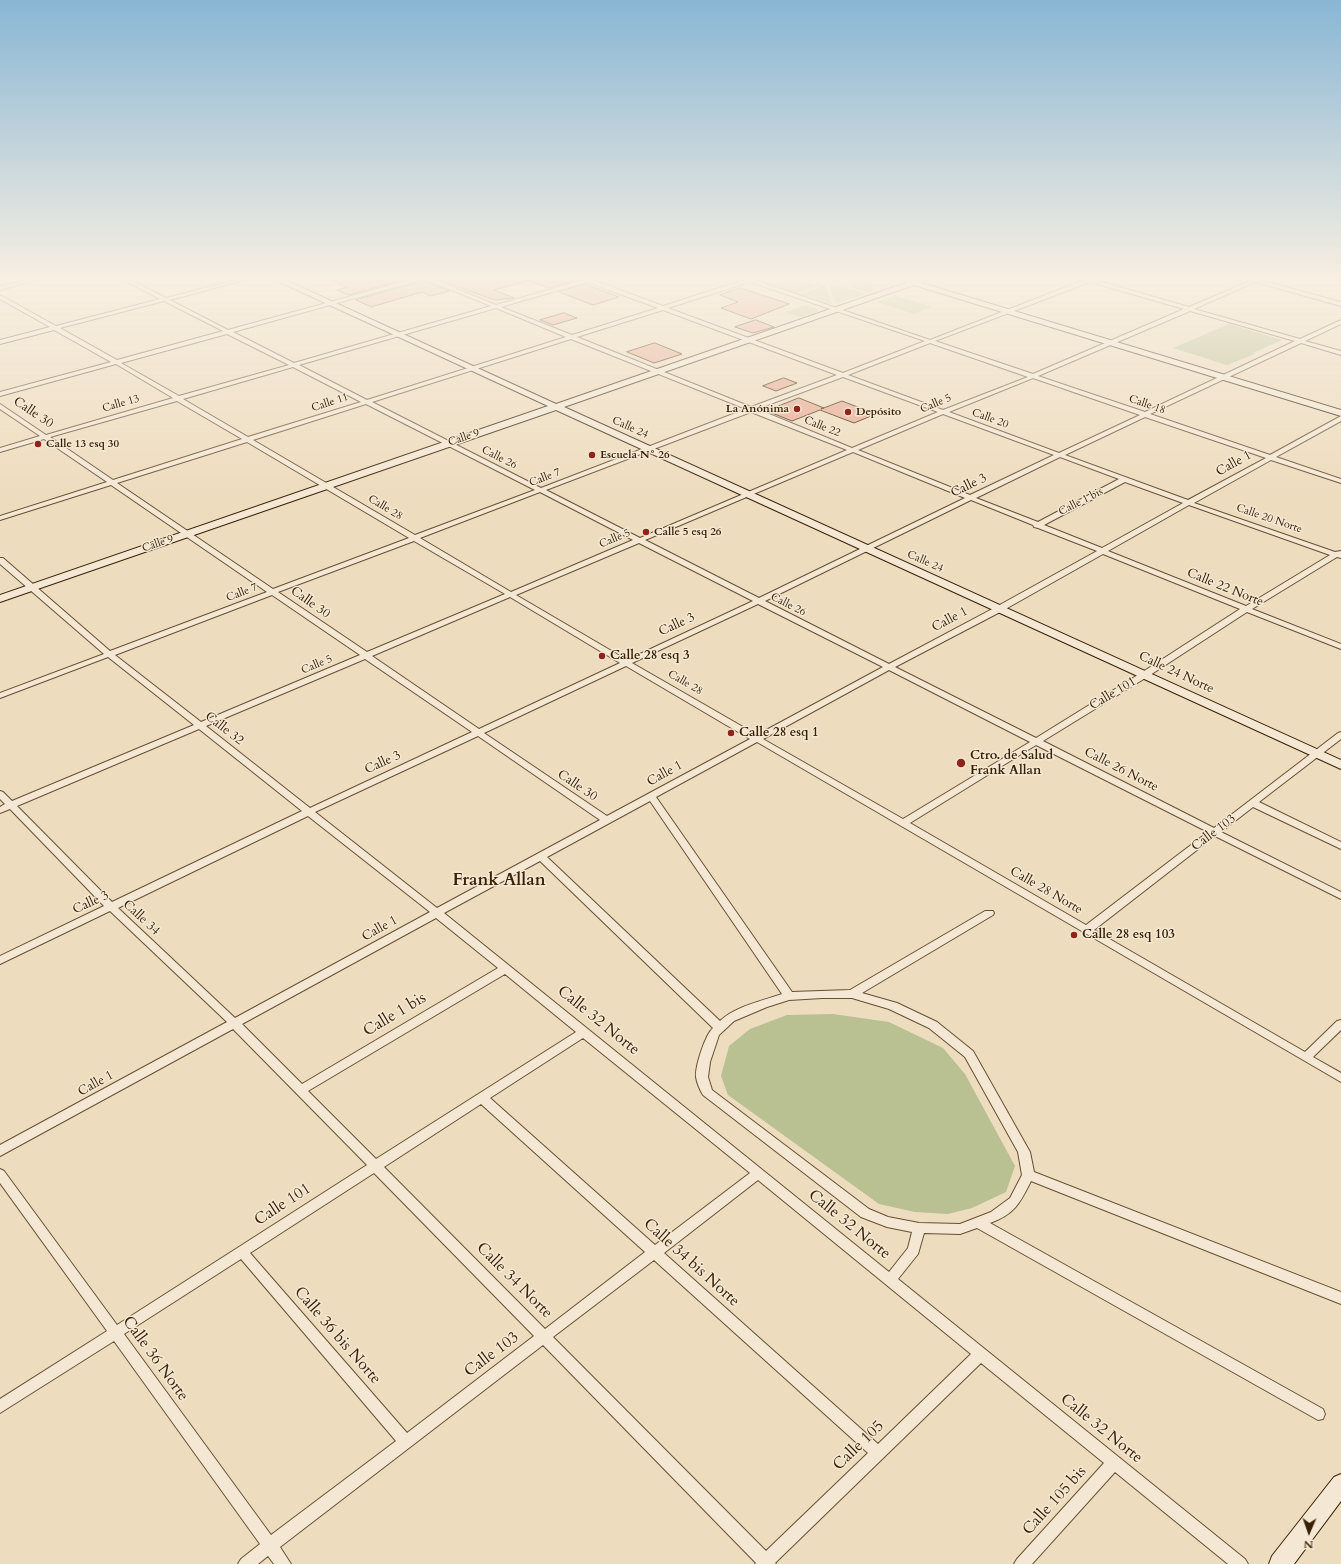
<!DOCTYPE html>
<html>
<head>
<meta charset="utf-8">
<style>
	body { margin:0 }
	#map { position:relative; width:1341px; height:1564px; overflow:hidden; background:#eedcbe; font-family:Cardo,serif }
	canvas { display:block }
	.north { position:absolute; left:1289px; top:1512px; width:40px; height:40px; -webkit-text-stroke:3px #f4e8d5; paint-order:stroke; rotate:182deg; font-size:11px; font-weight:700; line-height:16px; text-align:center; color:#382104 }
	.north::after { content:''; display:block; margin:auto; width:14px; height:18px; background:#382104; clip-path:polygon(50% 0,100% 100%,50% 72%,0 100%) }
</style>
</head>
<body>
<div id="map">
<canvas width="1341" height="1564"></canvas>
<div class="north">N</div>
</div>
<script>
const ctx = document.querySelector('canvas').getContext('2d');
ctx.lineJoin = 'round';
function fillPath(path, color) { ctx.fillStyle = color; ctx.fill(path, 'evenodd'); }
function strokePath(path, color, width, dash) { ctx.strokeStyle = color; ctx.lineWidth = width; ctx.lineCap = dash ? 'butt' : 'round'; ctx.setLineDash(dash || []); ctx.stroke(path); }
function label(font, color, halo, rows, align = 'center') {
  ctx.font = font + ' Cardo,serif'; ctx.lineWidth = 3; ctx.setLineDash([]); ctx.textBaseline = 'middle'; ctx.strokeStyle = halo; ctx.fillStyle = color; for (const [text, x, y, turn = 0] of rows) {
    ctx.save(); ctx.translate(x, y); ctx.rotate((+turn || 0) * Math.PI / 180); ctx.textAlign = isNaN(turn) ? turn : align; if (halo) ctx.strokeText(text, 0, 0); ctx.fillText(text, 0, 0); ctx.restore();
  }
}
fillPath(new Path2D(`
	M849,278H870L873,291L869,293L850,287L848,284Z
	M767,283L823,284L797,293Z
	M836,284L866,294L835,304L830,286Z
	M826,285L831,304L801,294Z
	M895,295L932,307L914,314L877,302Z
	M806,305L817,309V312L800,317L785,312Z
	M1229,324L1282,340L1253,353L1255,354L1227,365L1173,348Z
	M833,1014L889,1022L943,1048L965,1074L1015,1166L1006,1192L972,1208L948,1214L915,1212L879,1204L728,1095L721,1076L729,1046L750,1029L787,1015Z`), '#b9c091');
const building = new Path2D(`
	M327,278H410L349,295L337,290L347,287Z
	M435,278H570L576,280L549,288L526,280L527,281L494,290L514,298L495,300Z
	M424,281L449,291L431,296L422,292L371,307L356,300Z
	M585,284L619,297L593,305L559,292Z
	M741,288L789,304L751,319L721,308L738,302L720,295Z
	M564,313L577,318L553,325L540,320Z
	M756,320L774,327L753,333L735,327Z
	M655,343L682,354L654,363L627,352Z
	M784,378L797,383L776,391L763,386Z
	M799,398L824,408L821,409L842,401L876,414L854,423L820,410L792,421L767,411Z`);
fillPath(building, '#e8a68f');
strokePath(building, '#382104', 1);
const street = new Path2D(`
	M35,278H45L0,290V286Z
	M120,278H127L166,298L243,278H252L170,300L228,330L417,278H430L496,305L583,280L580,278H588L663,306L747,279L760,278L755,280L930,340L1089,278H1098L1095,280L1189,307L1250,281L1243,278H1263L1260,280L1341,302V306L1255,282L1194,309L1300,339L1341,320V324L1305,341L1341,351V355L1301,343L1150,414L1270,455L1341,416V421L1276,457L1341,479V483L1271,460L1194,503L1335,552L1341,551V558L1337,557L1252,609L1341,644V649L1247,612L1147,677L1043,741L1214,828L1338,733L1341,732V739L1259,802L1341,842V849L1253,807L1221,832L1341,892V899L1215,836L1094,930L1305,1052L1337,1021L1341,1020V1030L1313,1057L1341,1073V1082L757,742L656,797L792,992L850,990L985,911H993L994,913L993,915L862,993L897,1003L937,1022L973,1051L1030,1152L1034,1172L1341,1292V1304L1031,1181C1020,1203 1015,1214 990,1223L1323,1409L1325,1414L1323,1419L1318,1420L977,1228L960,1234L924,1233L918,1254L898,1279L1245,1559L1248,1564H1228L1115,1472L1032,1564H1014L1017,1559L1104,1463L981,1363L775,1563L776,1564H755L756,1563L543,1345L280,1547L291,1564H274L268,1556L258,1564H238L241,1559L260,1544L114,1341L0,1413V1399L107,1331L0,1183V1169L4,1171L117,1325L367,1165L233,1029L0,1156V1145L227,1022L110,911L0,964V956L104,906L10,809L0,813V807L5,804L0,799V791L3,792L12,801L194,725L108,657L0,698V693L104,654L0,564V558H3L110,651L267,592L111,485L0,520V516L107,482L44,439L0,452V448L40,436L0,409V404L46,435L173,398L116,364L0,396V392L111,362L54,330L0,344V340L50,327L0,299V295L56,326L160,299ZM424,279L491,306L294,363L233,332ZM587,282L658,308L572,335L501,307ZM750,282L925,341L843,373L668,308ZM1090,282L1184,309L1033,374L935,341ZM164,301L223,331L117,360L60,328ZM496,308L566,337L367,400L299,365ZM663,310L837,375L751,407L577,337ZM1190,311L1295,341L1145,412L1038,376ZM227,334L289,365L179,396L121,363ZM571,339L746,409L541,488L372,402ZM930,343L1028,377L943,410L848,375ZM293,367L361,402L248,437L183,399ZM843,377L938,412L852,448L757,409ZM1033,378L1140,415L1059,453L949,412ZM177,401L242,439L113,480L50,437ZM366,404L535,490L415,535L253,440ZM751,412L847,450L640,538L546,490ZM943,414L1054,455L970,495L858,450ZM1145,417L1266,458L1188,500L1065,455ZM247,442L409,538L273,589L117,483ZM853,452L965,498L759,598L645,540ZM1060,457L1119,479L1038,522L976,498ZM1125,482L1183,503L1102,548L1044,525ZM540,492L633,540L511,592L420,538ZM971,500L1033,525L1034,527L1038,528L1097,551L996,607L889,664L765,601ZM1189,505L1330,555L1246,606L1108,551ZM414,541L505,594L367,652L278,592ZM639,543L753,601L627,660L516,595ZM1103,554L1240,609L1141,673L1036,738L895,667L1002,611ZM272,595L360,655L201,722L115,655ZM510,597L620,663L479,729L372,656ZM758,604L883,667L757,735L632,663ZM365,659L472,732L310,808L206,726ZM626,666L750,739L607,816L484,733ZM889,670L1030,742L903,819L763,739ZM199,729L302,811L112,902L17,806ZM478,736L600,820L437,908L315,812ZM1036,745L1208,832L1086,925L910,823ZM650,801L782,994C762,1001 736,1006 720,1021L547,857ZM308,816L430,912L235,1018L118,908ZM540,861L713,1028C705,1035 695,1067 696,1077C697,1083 700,1090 703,1095L861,1217L887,1227L912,1232L908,1248L889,1272L444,913ZM436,918L498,968L302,1084L242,1024ZM505,974L576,1032L376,1159L308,1091ZM822,998H852L889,1009L929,1028L965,1057L1018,1152L1022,1175L1010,1198L991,1212L960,1224L919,1223L888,1217L869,1209L712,1090L708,1077L710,1062L719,1035L734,1021L767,1007L789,1000ZM583,1038L750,1173L655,1245L490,1098ZM481,1104L645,1252L545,1329L384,1167ZM374,1173L534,1336L407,1433L250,1253ZM758,1180L971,1354L878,1444L664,1253ZM241,1259L396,1441L271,1535L124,1334ZM654,1260L868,1453L766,1551L553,1337Z
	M898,278H906L918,283L915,285Z`);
const secondary = new Path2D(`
	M271,278H281L556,404L920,278H931L922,283L1341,410V416L914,285L564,407L1341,760V769L556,410L0,602V595L548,406Z
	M1341,1474V1501L1294,1564H1269L1272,1556L1334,1477Z`);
strokePath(street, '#665032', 2);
strokePath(secondary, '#382104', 2);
fillPath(street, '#f4e8d5');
fillPath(secondary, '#f4e8d5');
const rail = new Path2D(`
	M0,279L2,278`);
strokePath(rail, '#382104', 3);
strokePath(rail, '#f4e8d5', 2, [6]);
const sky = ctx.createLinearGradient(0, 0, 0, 497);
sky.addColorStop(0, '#89b6d4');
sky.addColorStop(0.56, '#f7efe2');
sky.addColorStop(1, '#f7efe200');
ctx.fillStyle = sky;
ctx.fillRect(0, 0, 1341, 497);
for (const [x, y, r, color] of [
	[797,409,4,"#8f2418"],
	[848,412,4,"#8f2418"],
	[38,444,4,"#8f2418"],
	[592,455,4,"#8f2418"],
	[646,532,4,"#8f2418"],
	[602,656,4,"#8f2418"],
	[731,733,4,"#8f2418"],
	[961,763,5,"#8f2418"],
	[1074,935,4,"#8f2418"]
]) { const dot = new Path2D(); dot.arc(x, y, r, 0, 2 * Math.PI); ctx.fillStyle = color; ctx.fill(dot); strokePath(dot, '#f4e8d5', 1.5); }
label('11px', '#382104', '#f4e8d5', [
	["Calle 11",330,403,-18],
	["Calle 13",121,404,-16],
	["Calle 5",936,404,-23],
	["Calle 18",1147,405,19],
	["Calle 20",990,419,20],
	["Calle 22",822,427,22],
	["Calle 24",630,428,24],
	["Calle 9",464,438,-19],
	["Calle 26",499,458,27],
	["Calle 7",545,478,-21],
	["Calle 1 bis",1081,502,-27],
	["Calle 28",385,508,31],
	["Calle 20 Norte",1269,519,19],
	["Calle 5",615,539,-23],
	["Calle 9",158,544,-19],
	["Calle 24",925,562,24],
	["Calle 7",242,593,-21],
	["Calle 26",788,605,27],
	["Calle 5",317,665,-23],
	["Calle 28",685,683,30]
]);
label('bold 11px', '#382104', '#f4e8d5', [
	["La Anónima",789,409,"right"],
	["Depósito",856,412],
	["Calle 13 esq 30",46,444],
	["Escuela N° 26",600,455],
	["Calle 5 esq 26",654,532]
], 'left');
label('13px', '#382104', '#f4e8d5', [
	["Calle 30",33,413,34],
	["Calle 1",1234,464,-29],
	["Calle 3",969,486,-26],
	["Calle 22 Norte",1225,588,22],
	["Calle 30",310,603,35],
	["Calle 1",950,620,-28],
	["Calle 3",677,625,-25],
	["Calle 24 Norte",1176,673,25],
	["Calle 101",1113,694,-31],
	["Calle 32",224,729,38],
	["Calle 3",383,763,-25],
	["Calle 26 Norte",1121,770,27],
	["Calle 1",665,774,-29],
	["Calle 30",577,786,34],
	["Calle 103",1214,833,-37],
	["Calle 28 Norte",1046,891,30],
	["Calle 3",91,903,-25],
	["Calle 34",141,918,43],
	["Calle 1",380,929,-29],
	["Calle 1",96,1084,-29]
]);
label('bold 13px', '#382104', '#f4e8d5', [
	["Calle 28 esq 3",610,656],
	["Calle 28 esq 1",739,733],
	["Ctro. de Salud",970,756],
	["Frank Allan",970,771],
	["Calle 28 esq 103",1082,935]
], 'left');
label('16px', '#382104', '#f4e8d5', [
	["Calle 1 bis",395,1015,-31],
	["Calle 32 Norte",598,1021,39],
	["Calle 101",283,1205,-33],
	["Calle 32 Norte",849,1225,39],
	["Calle 34 bis Norte",691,1263,42],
	["Calle 34 Norte",514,1281,45],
	["Calle 36 bis Norte",337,1336,49],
	["Calle 103",492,1355,-37],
	["Calle 36 Norte",155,1359,54],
	["Calle 32 Norte",1101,1429,39],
	["Calle 105",859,1446,-44],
	["Calle 105 bis",1055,1501,-48]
]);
label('bold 17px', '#382104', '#f4e8d5', [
	["Frank Allan",499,881]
]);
</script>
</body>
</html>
